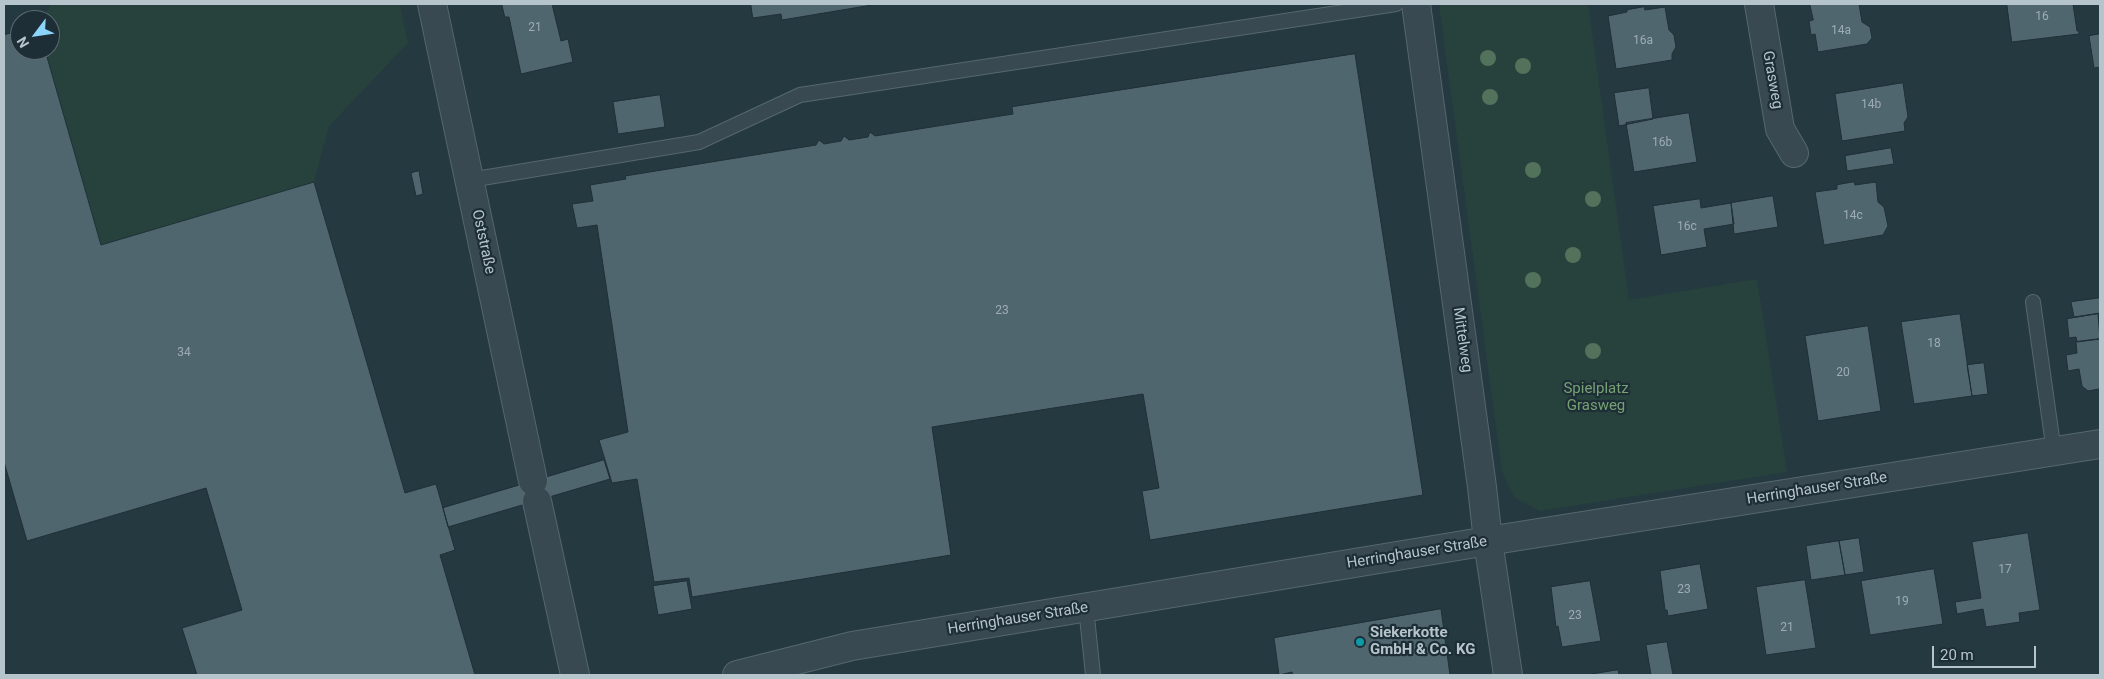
<!DOCTYPE html>
<html>
<head>
<meta charset="utf-8">
<style>
	body { margin:0 }
	#map { position:relative; width:2104px; height:679px; overflow:hidden; background:#253941; font-family:Roboto,sans-serif }
	canvas { display:block }
	.frame { position:absolute; inset:0; border:5px solid #b6c4cb; pointer-events:none }
	.north { position:absolute; left:10px; top:10px; width:50px; height:50px; box-sizing:border-box; background:#1e2e36; border:1px solid #5b6a72; border-radius:50%; rotate:239deg; font-size:14px; font-weight:700; line-height:20px; text-align:center; color:#b6c4cb }
	.north::after { content:''; display:block; margin:auto; width:18px; height:22px; background:#8cd5fa; clip-path:polygon(50% 0,100% 100%,50% 72%,0 100%) }
	.scale { position:absolute; left:1932px; top:646px; width:104px; height:22px; box-sizing:border-box; border:2px solid #b6c4cb; border-top:0; padding-left:6px; font-size:15px; line-height:18px; white-space:nowrap; color:#b6c4cb; -webkit-text-stroke:4px #1e2e36; paint-order:stroke }
</style>
</head>
<body>
<div id="map">
<canvas width="2104" height="679"></canvas>
<div class="frame"></div>
<div class="north">N</div>
<div class="scale">20 m</div>
</div>
<script>
const ctx = document.querySelector('canvas').getContext('2d');
ctx.lineJoin = 'round';
function fillPath(path, color) { ctx.fillStyle = color; ctx.fill(path, 'evenodd'); }
function strokePath(path, color, width, dash) { ctx.strokeStyle = color; ctx.lineWidth = width; ctx.lineCap = dash ? 'butt' : 'round'; ctx.setLineDash(dash || []); ctx.stroke(path); }
function label(font, color, halo, rows, align = 'center') {
  ctx.font = font + ' Roboto,sans-serif'; ctx.lineWidth = 4.5; ctx.setLineDash([]); ctx.textBaseline = 'middle'; ctx.strokeStyle = halo; ctx.fillStyle = color; for (const [text, x, y, turn = 0] of rows) {
    ctx.save(); ctx.translate(x, y); ctx.rotate((+turn || 0) * Math.PI / 180); ctx.textAlign = isNaN(turn) ? turn : align; if (halo) ctx.strokeText(text, 0, 0); ctx.fillText(text, 0, 0); ctx.restore();
  }
}
fillPath(new Path2D(`
	M52,4H400L408,43L329,126L314,182L101,245L45,50H50V20H41Z
	M1439,4H1588L1629,300L1757,279L1787,472L1540,511L1514,497L1502,471Z`), '#27423d');
const building = new Path2D(`
	M502,4H552L561,41L568,39L573,62L521,74L509,17H505Z
	M751,4H871L872,5L782,20L781,14L753,18Z
	M1810,4H1859L1862,22L1870,27L1872,38L1867,44L1818,52L1815,34L1811,35L1809,21L1813,20Z
	M2007,4H2073L2077,31H2079V34L2012,42Z
	M1644,7L1645,10L1665,7L1669,30L1674,35L1676,47L1672,54V60L1616,69L1608,16L1627,12V10Z
	M20,31V50H45L101,245L314,182L405,493L436,484L455,550L440,555L475,675H197L182,628L242,610L206,488L27,541L4,462V35Z
	M2100,34V67L2094,68L2089,36Z
	M1355,54L1423,495L1150,540L1142,491L1159,488L1143,394L932,427L951,555L692,597L689,578L654,582L637,479L612,483L599,440L628,432L597,225L577,228L572,204L593,201L590,185L626,179L625,176L816,145L819,140L824,144L841,141L844,136L849,140L868,137L870,132L875,136L1013,114L1012,107Z
	M1903,83L1908,117L1904,123L1905,131L1842,141L1835,94Z
	M1649,88L1653,119L1619,126L1614,93Z
	M660,95L665,127L618,134L613,102Z
	M1689,113L1697,162L1634,172L1626,123Z
	M1891,148L1894,164L1847,171L1845,156Z
	M419,171L423,194L416,196L411,173Z
	M1854,182L1855,185L1876,182L1878,202L1884,207L1888,226L1883,235L1824,245L1815,192L1837,189V185Z
	M1773,196L1778,227L1734,234L1731,203Z
	M1700,199L1701,208L1731,203L1734,224L1704,229L1707,247L1661,255L1653,206Z
	M2100,298V313L2074,317L2071,302Z
	M1960,314L1972,396L1914,404L1901,322Z
	M2098,314L2100,339L2077,342L2076,337L2069,338L2067,319Z
	M1868,326L1881,411L1818,421L1805,336Z
	M2100,339V387L2099,389L2088,391L2082,386L2079,369L2068,371L2066,355L2077,353L2076,342Z
	M1984,363L1988,394L1972,396L1967,365Z
	M604,460L610,479L448,527L443,508Z
	M2028,533L2040,610L2019,613L2020,622L1986,627L1983,609L1957,614L1955,602L1981,598L1972,542Z
	M1859,538L1864,572L1845,575L1839,541Z
	M1839,541L1845,575L1811,580L1806,546Z
	M1700,564L1708,609L1668,616L1667,610H1665L1660,571Z
	M1934,569L1943,624L1870,635L1861,581Z
	M1805,580L1816,648L1766,655L1756,587Z
	M687,581L692,609L658,615L653,586Z
	M1590,581L1601,641L1562,647L1558,626L1556,627L1551,587Z
	M1441,609L1450,675H1293L1292,672L1279,675L1274,638Z
	M1667,642L1673,675H1651L1646,645Z
	M1618,670L1619,675H1586Z`);
fillPath(building, '#50666e');
strokePath(building, '#203038', 1);
const service = new Path2D(`
	M470,180L699,142L800,95L1396,4
	M2033,302L2054,452
	M1086,607L1093,675`);
const minor = new Path2D(`
	M432,4L533,481
	M1416,4L1482,487L1488,541L1508,675
	M1759,4L1780,129L1794,153
	M537,501L575,675
	M737,675L852,646L1488,541L2100,444`);
strokePath(service, '#57676e', 16);
strokePath(minor, '#57676e', 30);
strokePath(service, '#394951', 14);
strokePath(minor, '#394951', 28);
ctx.fillStyle = '#52725c';
for (const [x, y] of [
	[1488,58],
	[1523,66],
	[1490,97],
	[1533,170],
	[1593,199],
	[1573,255],
	[1533,280],
	[1593,351]
]) { ctx.beginPath(); ctx.arc(x, y, 8, 0, 2 * Math.PI); ctx.fill(); }
for (const [x, y, r, color] of [
	[1360,642,5,"#0f9aa8"]
]) { const dot = new Path2D(); dot.arc(x, y, r, 0, 2 * Math.PI); ctx.fillStyle = color; ctx.fill(dot); strokePath(dot, '#1e2e36', 2); }
label('12px', '#9cacb4', null, [
	["16",2042,17],
	["21",535,28],
	["14a",1841,31],
	["16a",1643,41],
	["14b",1871,105],
	["16b",1662,143],
	["14c",1853,216],
	["16c",1687,227],
	["23",1002,311],
	["18",1934,344],
	["34",184,353],
	["20",1843,373],
	["17",2005,570],
	["23",1684,590],
	["19",1902,602],
	["23",1575,616],
	["21",1787,628]
]);
label('15px', '#b6c4cb', '#1e2e36', [
	["Grasweg",1772,80,80],
	["Oststraße",483,242,78],
	["Mittelweg",1462,340,82],
	["Herringhauser Straße",1817,489,-9],
	["Herringhauser Straße",1417,553,-9],
	["Herringhauser Straße",1018,619,-9]
]);
label('15px', '#76a173', '#1e2e36', [
	["Spielplatz",1596,389],
	["Grasweg",1596,406]
]);
label('bold 15px', '#b6c4cb', '#1e2e36', [
	["Siekerkotte",1370,633],
	["GmbH & Co. KG",1370,650]
], 'left');
</script>
</body>
</html>
